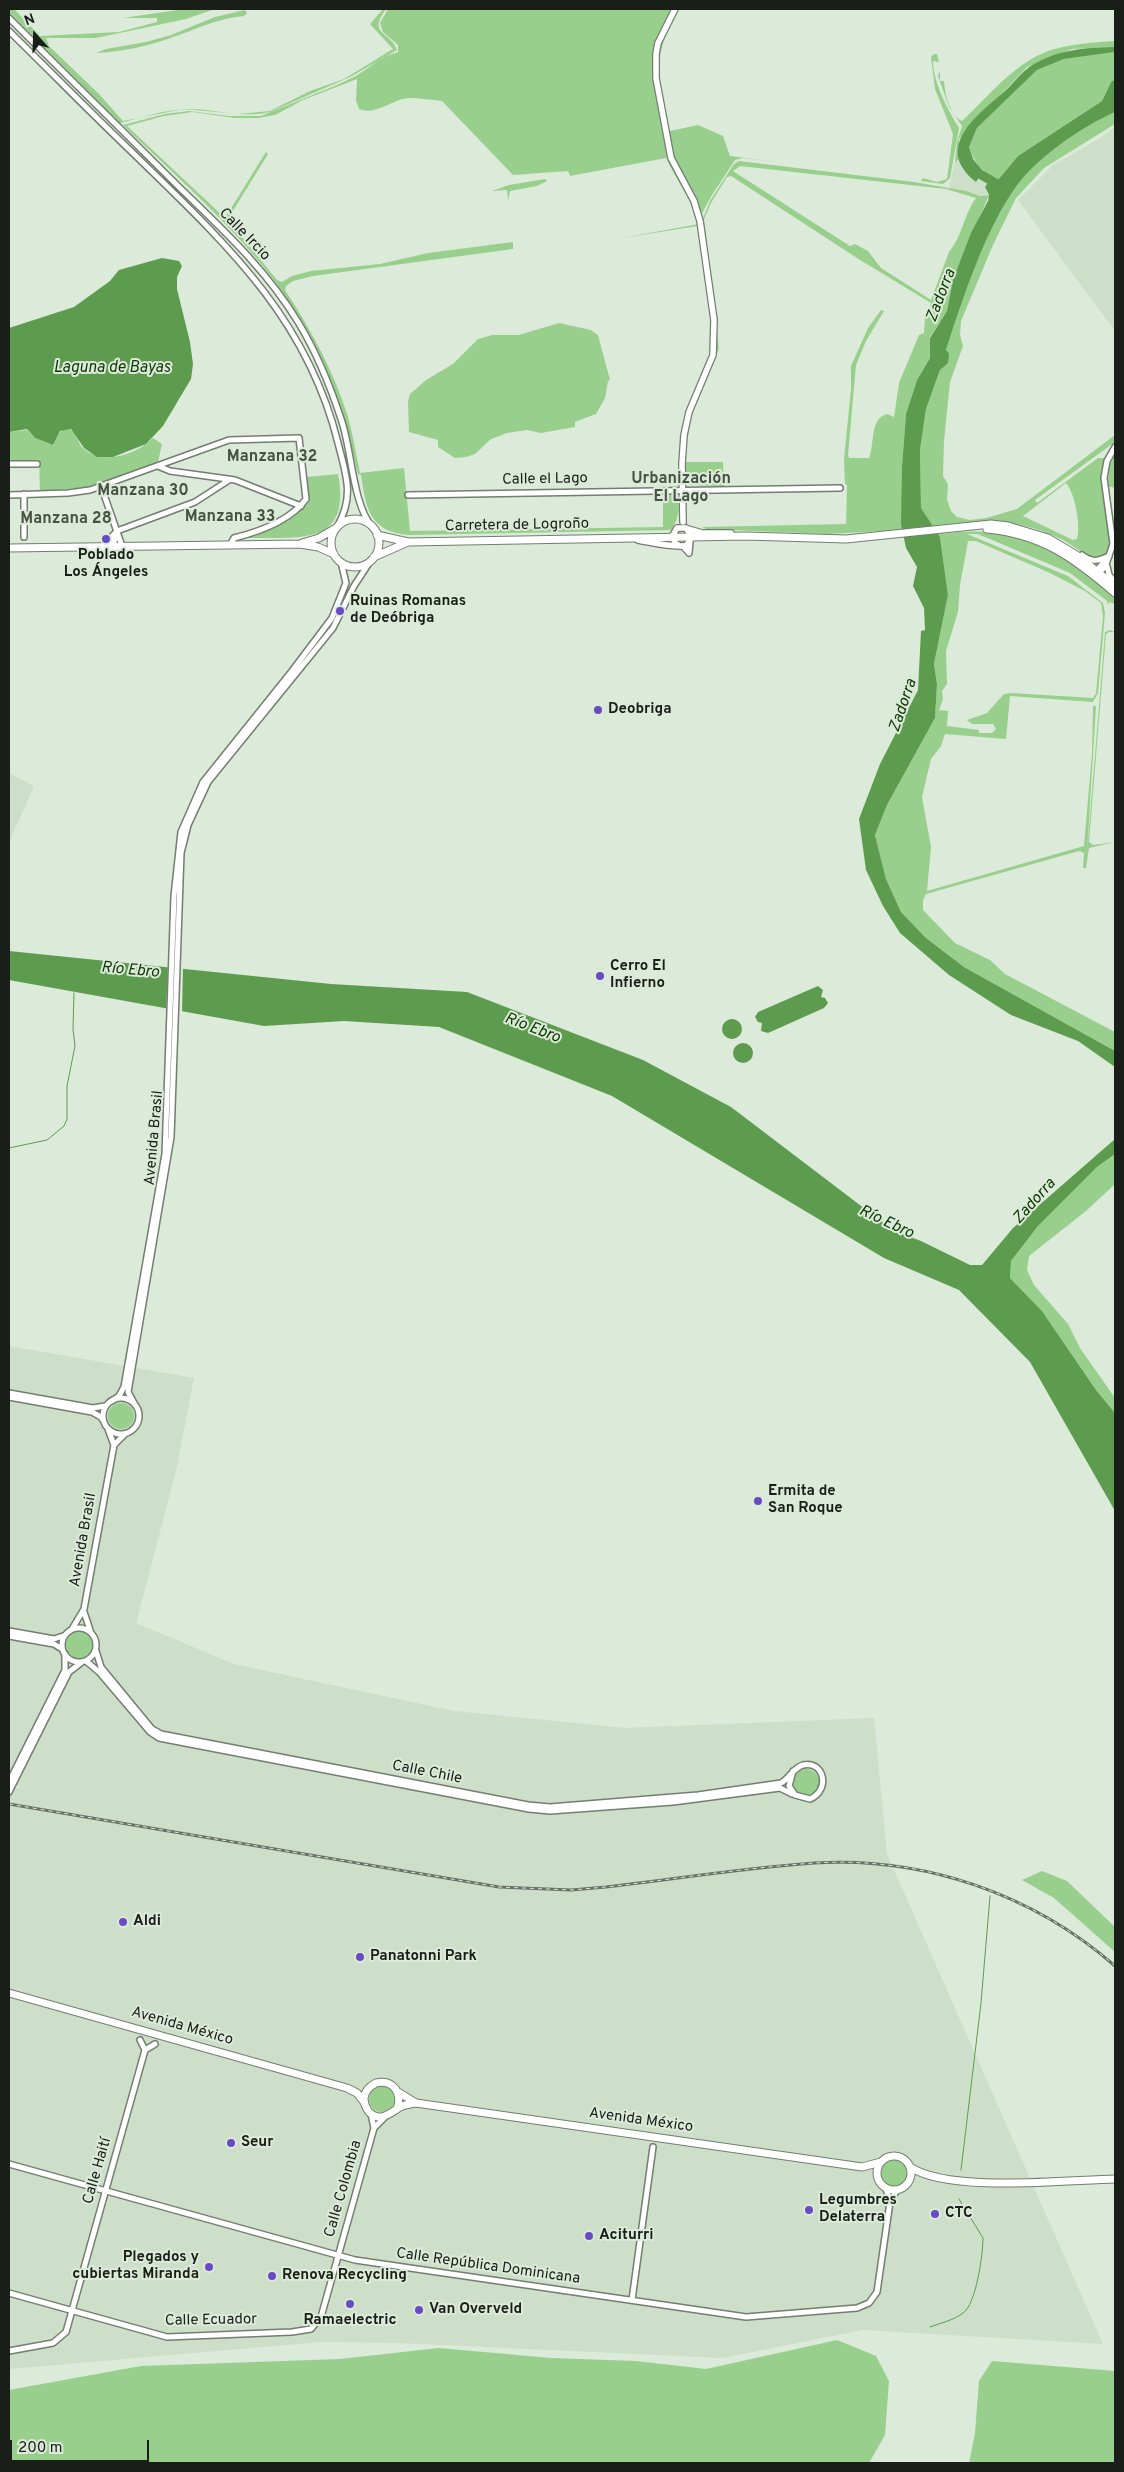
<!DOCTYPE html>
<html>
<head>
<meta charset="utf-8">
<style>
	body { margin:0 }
	#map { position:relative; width:1124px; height:2472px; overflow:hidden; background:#dcead9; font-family:Overpass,sans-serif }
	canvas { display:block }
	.frame { position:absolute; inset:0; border:10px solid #191e18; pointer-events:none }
	.north { position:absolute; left:10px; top:10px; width:50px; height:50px; -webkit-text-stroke:4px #dcead9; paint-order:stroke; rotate:340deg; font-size:14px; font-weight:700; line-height:20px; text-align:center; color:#191e18 }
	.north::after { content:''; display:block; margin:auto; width:18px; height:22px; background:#191e18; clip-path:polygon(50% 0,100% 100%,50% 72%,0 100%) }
	.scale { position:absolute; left:10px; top:2440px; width:139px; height:22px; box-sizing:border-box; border:2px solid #191e18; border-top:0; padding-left:6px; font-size:15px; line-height:18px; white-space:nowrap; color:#191e18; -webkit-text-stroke:4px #dcead9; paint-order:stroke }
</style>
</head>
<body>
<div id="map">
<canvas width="1124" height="2472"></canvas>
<div class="frame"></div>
<div class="north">N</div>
<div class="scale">200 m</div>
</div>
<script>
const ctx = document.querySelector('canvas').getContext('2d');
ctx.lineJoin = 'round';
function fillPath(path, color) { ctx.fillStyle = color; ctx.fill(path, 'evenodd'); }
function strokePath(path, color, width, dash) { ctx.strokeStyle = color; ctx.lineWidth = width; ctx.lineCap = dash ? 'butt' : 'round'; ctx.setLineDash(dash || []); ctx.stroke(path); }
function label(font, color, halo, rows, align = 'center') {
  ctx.font = font + ' Overpass,sans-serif'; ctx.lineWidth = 4; ctx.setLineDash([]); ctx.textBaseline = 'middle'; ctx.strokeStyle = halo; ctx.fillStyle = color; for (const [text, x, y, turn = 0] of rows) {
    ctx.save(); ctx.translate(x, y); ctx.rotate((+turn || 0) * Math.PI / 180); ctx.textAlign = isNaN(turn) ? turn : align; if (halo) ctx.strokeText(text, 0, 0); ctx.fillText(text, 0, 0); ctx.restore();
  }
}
fillPath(new Path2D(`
	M1115,127V331L1018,200L1053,165L1097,140Z
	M959,159L962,169L976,181L983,171L992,177L985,187L987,194L980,196L949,188L955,162Z
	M9,773L34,786L9,843Z
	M9,1346L194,1378L176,1471L136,1623L234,1664L454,1711L625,1728L874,1718L887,1854L1103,2344L863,2330L723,2358L398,2343L321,2342L9,2369V1789L23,1787L9,1784Z`), '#cddfc8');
fillPath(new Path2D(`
	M9,9H14L40,36L119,32L157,22V18H123L184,9H215L186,19L96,38H46L49,46L99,94L123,121L183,109L239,114L270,111L310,91L344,79L393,49L370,24L383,9H386C367,35 390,31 397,50L350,77L270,112C241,119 214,108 185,109C163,110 141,118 120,123L9,12Z
	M388,9H673L659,36L654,60L669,157L695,205L700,229H698V226L622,238L699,224C692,199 677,181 666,158L570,176L568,171L513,175L442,101C431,100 420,98 409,98C392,99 376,116 359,109L356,100L357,79L303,100L275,115L258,118H235L192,112L164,116L127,126L225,218L266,152L268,154L231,214V221L236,230L277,280L282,282L292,276L311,271L380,264L428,253L513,242V249L313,276L293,281L286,286L285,290C311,330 334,371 348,417C353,435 356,454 360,473L404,468L410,531L663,527V494H675C682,504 678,521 671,530L409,535C370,532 366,509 361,475L358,474C346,420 330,366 300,318C255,244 185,185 123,125L165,114L189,111L229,116H261L337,85L356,76L384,57L398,52V45L383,32L380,23Z
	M676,9H679C651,56 657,80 670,131L698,125L723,136L730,156L784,163L743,158L735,160L712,195L701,215L674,163L656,67L663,34Z
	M245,10L247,13L244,16C218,18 197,29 173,37C149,46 122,52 96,53L106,49L146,42L171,35L215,17Z
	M1115,41V47L1072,49L1027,67L959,139V159L955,162L957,142L962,126L949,107L938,76L940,71V81H944C945,93 949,115 962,121C985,100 1007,72 1035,57C1059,44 1089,43 1115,41Z
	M1115,52V79L1111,82L1102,101L1018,156L997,181C983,171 974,164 969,147L977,128L1037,70L1064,59Z
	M934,54H937L939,62L933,61C933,82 948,110 959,128L950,178L943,184L921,181L923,178L937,182L947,179L953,134L935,89L931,57Z
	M1115,112V124L1044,168L1016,198L993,245L961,321L960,335L963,346L950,382L944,441L943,476L948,484L947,499L951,511L957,517L970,520L986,518L1017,509L1115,435V442L1035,500L1037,503L1098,458H1106C1102,468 1101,477 1102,488C1104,508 1122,543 1101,558C1084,557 1074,545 1059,538C1022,520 981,518 941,526L943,534C988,527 1035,535 1073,561C1088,572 1101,585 1115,596V604L1109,602L1108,605L1107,601L1070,573L990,539L977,534H967L1068,576L1103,603L1105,613L1098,693L1093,702L1010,696L1006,739L945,734L941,746L931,759L922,797L931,847L927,891L1084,846L1092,753L1093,706H1096L1087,853L1105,632L1110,630L1115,632H1109L1106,634L1089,842L1093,845L1115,842L1089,848L1086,868H1083L1084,853L1079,851L926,894L923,900V910L955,943L990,960L1005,974L1115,1032V1051L964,967L926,938L901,912L886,879L875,835L887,805L935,718L937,684L934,664L948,595L940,537L921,509L920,450L926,409L940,370L949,353L946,350C963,297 982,238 1013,191C1033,159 1081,126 1115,112ZM1066,483C1075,493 1081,526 1077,539L1073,540L1023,516ZM968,541H976L1050,573L1085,591L1101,603L1103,617L1096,693L1093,698L1011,693L1004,694L987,713L967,720L972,724H993L996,729L992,733H979V730L947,726L948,711L939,710L943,699L942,691L947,684L946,651L958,612L960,585Z
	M739,161L914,182L966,191L980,196L989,195L953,280L947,311L930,337V358L917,380L906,414L902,466L903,530L828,534L706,529L702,527L846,524L847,485L845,484L844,459L851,389V366L868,328L881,310L884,311L866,341L856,365L848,455L849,458H869C875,445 869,419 887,414L894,417L899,383L919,335L924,333L925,319L931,303L857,258L731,176L727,177L711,203L704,219L719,349L692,413L685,454L686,462H723L724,486L688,485L685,463L683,462L687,423L715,342L702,221L710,201L734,164ZM740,166L946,189L976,198C964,214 962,237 949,252L931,300L881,268L868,251L855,244L850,246L736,173L733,171Z
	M545,179L547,181L537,186L510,191L508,201L507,190L492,191L509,185Z
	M559,323L591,330L598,335L610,380L608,381L605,398L596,414L575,422V427L541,433L527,430L507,433L491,439L475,454L466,457L455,458L438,447V440L409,432L408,402L410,394L426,380L453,364L478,339L492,335H519Z
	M65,429L71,430C77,435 78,444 84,449C104,466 137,454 153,438L162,444L158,462L90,487L40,491L39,461L9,462V432L27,430L35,438L53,445L60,432Z
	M1115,453V488L1108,486L1109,467Z
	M338,474C352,547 299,537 248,538V535L306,505L309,496L307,477Z
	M1115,1154V1184L1086,1211L1029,1256L1027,1270L1034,1285L1068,1324L1080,1348L1115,1398V1413L1096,1390L1042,1311L1010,1278L1011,1261L1038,1226L1097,1167Z
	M108 1416a13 13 0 1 1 26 0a13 13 0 1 1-26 0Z
	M66 1645a13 13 0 1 1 26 0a13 13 0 1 1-26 0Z
	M793 1782a13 13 0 1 1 26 0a13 13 0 1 1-26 0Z
	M1042,1871L1067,1881L1115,1927V1952L1054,1898L1022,1880Z
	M369 2099a13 13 0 1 1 26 0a13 13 0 1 1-26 0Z
	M881 2173a13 13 0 1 1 26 0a13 13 0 1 1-26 0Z
	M837,2340L876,2356L889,2381L885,2435L869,2463H9V2390L141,2366L340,2359L439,2348L551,2358L636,2361L706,2369Z
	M992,2361L1115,2371V2463H969L975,2433L979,2381Z`), '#99cf8c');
fillPath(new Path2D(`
	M1115,47V52L1064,59L1037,70L977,128L969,147L973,159L983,171L976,182C933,148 976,116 1004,92C1020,77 1023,68 1044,59C1068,48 1090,48 1115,47Z
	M1115,79V112C1081,127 1034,159 1013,191C983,236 963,298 946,350L949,353L948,363L940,370L926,409L920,450L921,508L940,537L948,595L934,664L937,684L935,718L887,805L875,835L886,879L901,912L926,938L964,967L1115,1051V1067L1078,1041L1011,1015L949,975L900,933L883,906L866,870L859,819L880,764L918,690L921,631L925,630L924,608L913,586L917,567L906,548L901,524L902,466L906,414L917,380L930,358V338L947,311L953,280L971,233L988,201L989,195L985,187L992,177L997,181L1018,156L1102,101L1111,82Z
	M162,258L179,261L182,266L177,277V289L190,342L193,364L191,379L163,426L146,444L113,457H97L84,448L71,429L60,431L53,445L35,438L27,429L9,432V328L74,307L110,281L119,270Z
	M9,951L331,984L467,992L643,1060L731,1107L894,1231L921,1241L970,1265H982L1013,1228L1115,1139V1154L1097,1167L1038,1226L1011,1261L1010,1278L1042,1311L1096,1390L1115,1413V1511L1030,1362L959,1290L884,1258L612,1096L439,1027L344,1021L264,1026L9,980Z
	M818,986L823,990L821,997L825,998L828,1003L824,1008L768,1033L761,1031L762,1023L758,1022L755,1017L758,1012Z
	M722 1029a10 10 0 1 1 20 0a10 10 0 1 1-20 0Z
	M733 1053a10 10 0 1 1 20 0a10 10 0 1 1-20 0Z`), '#5d9c4e');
fillPath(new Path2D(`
	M168,964L183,966L182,1014L166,1011Z`), '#dcead9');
strokePath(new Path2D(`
	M9,1148L47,1140L64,1126L67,1119V1086L75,1046L73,1029L74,993
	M961,2170L981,2003L990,1896
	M930,2327C941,2323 954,2320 963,2313C976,2305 983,2254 983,2238L959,2199`), '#5d9c4e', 1);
strokePath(new Path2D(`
	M971,169L999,185`), '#5d9c4e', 9);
const minor = new Path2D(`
	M9,18C65,74 122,130 178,186C222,229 266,269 298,322C317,353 331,388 342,422C352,453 353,504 372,527
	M9,31C51,72 92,114 135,155C225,243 307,317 338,443C346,475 355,496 337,527
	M9,464H37
	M158,466L170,471L235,480L301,506
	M101,486L122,546
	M24,494V537
	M9,495L68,493L90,490L229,440L299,438L306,499C291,520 258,532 234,538L230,545
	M408,495L840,488
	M110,546L114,542L117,532
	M683,546L689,553L690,542
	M102,547L117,531L195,502L229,480
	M1082,555C1093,563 1098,561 1109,556
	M1107,566L1109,575L1115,582
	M1099,572L1105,567L1113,544L1104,478L1107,461L1115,447
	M1099,572L1098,569L1107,558
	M9,1393L93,1408L105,1406
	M9,1397L92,1412L101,1417L103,1420
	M103 1416a18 18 0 1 1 36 0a18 18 0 1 1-36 0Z
	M112,1401L119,1396L124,1387L165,1154L174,896L181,832L203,782L292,671L332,618L346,583L341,562
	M135,1405L128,1392L171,1137L181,853L188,825L208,782L333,628L354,586L371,560
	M114,1445L125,1434
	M84,1612L90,1630
	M62 1645a17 17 0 1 1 34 0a17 17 0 1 1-34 0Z
	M72,1629L84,1609L114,1445L108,1429
	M9,1631L54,1639L63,1636
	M9,1636L54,1644L62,1649
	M96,1651L101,1667L152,1729L161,1734L528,1805L550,1807L698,1795L781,1783C790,1778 793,1768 803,1765C824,1760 831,1790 810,1799L795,1795L789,1786L793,1771
	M86,1661L99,1672L150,1732L159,1738L529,1809L550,1811L673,1802L780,1788L792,1794
	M9,1782L65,1670V1654
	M9,1792L69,1672L82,1662
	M145,2050L155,2044
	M374,2128L385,2117
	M9,2164L355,2260L746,2317L857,2308L869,2303L877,2292L890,2202L897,2190
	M886,2189L890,2202
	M9,2293L167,2337L292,2332L311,2329L321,2317L374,2128L371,2114
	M632,2300L653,2147
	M9,2351L53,2343L66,2332L145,2050L140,2040`);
const tertiary = new Path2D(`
	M675,9L658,43L656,54V78L671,158L694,201L700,221L714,320L713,355L689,412L684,435L682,464L683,522
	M688,529L702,533H731
	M638,540C654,543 670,547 686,546L692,537L686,528H677L673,535L675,543L680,546`);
const secondary = new Path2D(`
	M331 543a24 24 0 1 1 48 0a24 24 0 1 1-48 0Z
	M987,529C1042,534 1074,558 1115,593
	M377,535L408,542L746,536L846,539L991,524L1008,526L1048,538L1078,556L1115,586
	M302,543L319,538L336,528
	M9,548L300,544L318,547L334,554
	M374,557L408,542
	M9,1993L347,2088L357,2093L364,2102
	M398,2092L416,2103L862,2167L881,2162
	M397,2109C403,2093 393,2079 376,2083C370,2086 365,2090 364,2098C364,2103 366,2108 369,2112C379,2122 388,2115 397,2109C401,2105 410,2104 415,2103
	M877 2173a17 17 0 1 1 34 0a17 17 0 1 1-34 0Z
	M910,2167C949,2193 1066,2180 1115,2179`);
strokePath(minor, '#727e6f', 8);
strokePath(tertiary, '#727e6f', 8);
strokePath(secondary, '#727e6f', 9);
strokePath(minor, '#fff', 5);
strokePath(tertiary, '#fff', 5.5);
strokePath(secondary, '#fff', 7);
const rail = new Path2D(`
	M9,1804L499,1887L571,1890L606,1887C675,1879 744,1868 814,1863C923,1856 1033,1894 1115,1966`);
strokePath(rail, '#697268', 3);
strokePath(rail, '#dcead9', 1, [4]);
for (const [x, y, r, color] of [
	[106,539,5,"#684bc4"],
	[340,611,5,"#684bc4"],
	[598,710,5,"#684bc4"],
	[600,976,5,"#684bc4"],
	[758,1501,5,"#684bc4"],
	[123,1922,5,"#684bc4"],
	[360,1957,5,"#684bc4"],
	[231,2143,5,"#684bc4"],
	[809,2210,5,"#684bc4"],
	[935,2214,5,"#684bc4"],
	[589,2236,5,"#684bc4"],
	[209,2267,5,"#684bc4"],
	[272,2276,5,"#684bc4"],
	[350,2304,5,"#684bc4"],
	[419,2310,5,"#684bc4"]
]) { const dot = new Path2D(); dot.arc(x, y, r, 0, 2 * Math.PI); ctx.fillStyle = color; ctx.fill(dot); strokePath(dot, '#dcead9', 2); }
label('15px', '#191e18', '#dcead9', [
	["Calle Ircio",244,235,46],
	["Calle el Lago",545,480,-1],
	["Carretera de Logroño",517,526,-1],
	["Avenida Brasil",155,1138,-85],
	["Avenida Brasil",84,1540,-80],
	["Calle Chile",427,1773,11],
	["Avenida México",182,2027,16],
	["Avenida México",641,2121,8],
	["Calle Haití",98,2171,-74],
	["Calle Colombia",344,2189,-74],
	["Calle República Dominicana",488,2267,8],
	["Calle Ecuador",211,2321,-1]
]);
label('bold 15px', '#191e18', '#dcead9', [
	["Poblado",106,556,"center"],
	["Los Ángeles",106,573,"center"],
	["Ruinas Romanas",350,602],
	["de Deóbriga",350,619],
	["Deobriga",608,710],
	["Cerro El",610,967],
	["Infierno",610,984],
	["Ermita de",768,1492],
	["San Roque",768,1509],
	["Aldi",133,1922],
	["Panatonni Park",370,1957],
	["Seur",241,2143],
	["Legumbres",819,2201],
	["Delaterra",819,2218],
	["CTC",945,2214],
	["Aciturri",599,2236],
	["Plegados y",199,2258,"right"],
	["cubiertas Miranda",199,2275,"right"],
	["Renova Recycling",282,2276],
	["Van Overveld",429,2310],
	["Ramaelectric",350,2321,"center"]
], 'left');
label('italic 16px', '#0b3700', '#dcead9', [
	["Zadorra",942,296,-69],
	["Laguna de Bayas",112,369],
	["Zadorra",904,706,-71],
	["Río Ebro",130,971,5],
	["Río Ebro",532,1029,21],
	["Zadorra",1035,1202,-48],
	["Río Ebro",886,1223,25]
]);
label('bold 16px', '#475244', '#dcead9', [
	["Manzana 32",272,458],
	["Urbanización",681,480],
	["El Lago",681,498],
	["Manzana 30",143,492],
	["Manzana 33",230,518],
	["Manzana 28",66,520]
]);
</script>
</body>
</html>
